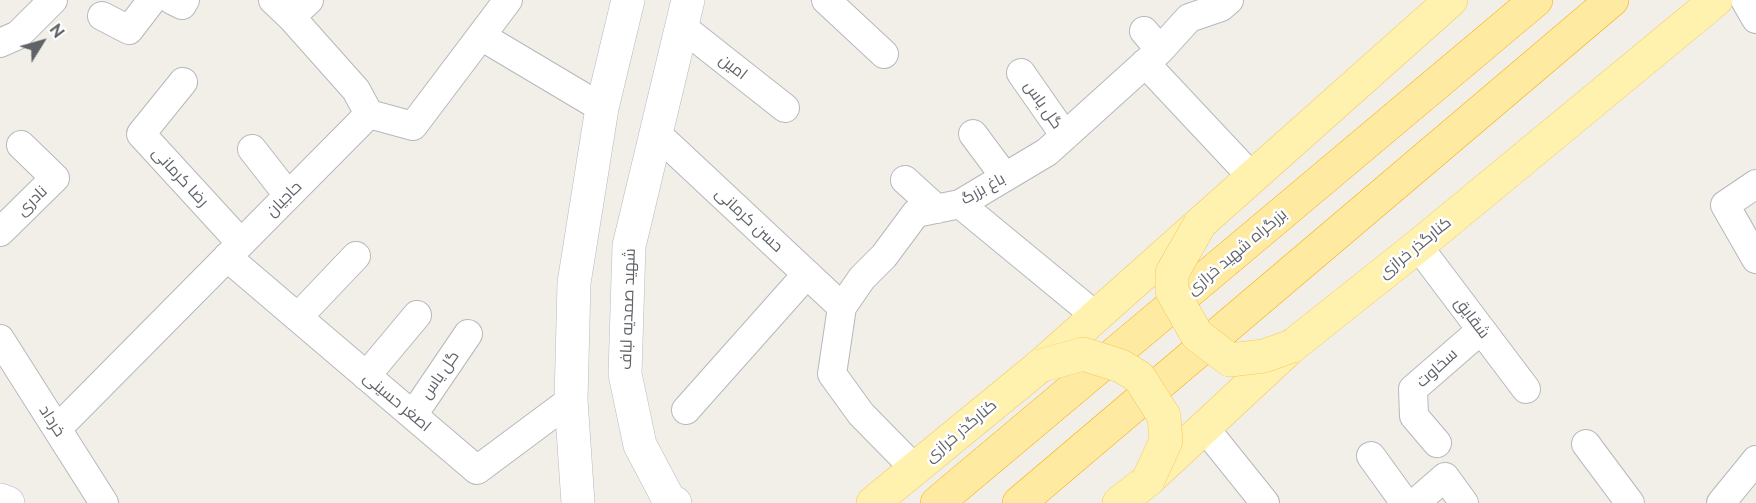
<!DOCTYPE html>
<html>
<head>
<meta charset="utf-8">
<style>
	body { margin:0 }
	#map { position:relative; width:1756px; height:503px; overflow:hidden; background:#f1efe8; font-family:Raleway,sans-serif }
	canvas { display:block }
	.north { position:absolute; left:12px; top:12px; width:60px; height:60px; -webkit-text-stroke:4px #fff; paint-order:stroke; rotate:53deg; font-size:16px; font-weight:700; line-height:24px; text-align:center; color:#5f6368 }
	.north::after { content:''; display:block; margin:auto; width:21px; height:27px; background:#5f6368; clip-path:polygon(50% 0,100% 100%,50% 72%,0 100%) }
</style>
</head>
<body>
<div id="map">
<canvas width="1756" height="503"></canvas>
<div class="north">N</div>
</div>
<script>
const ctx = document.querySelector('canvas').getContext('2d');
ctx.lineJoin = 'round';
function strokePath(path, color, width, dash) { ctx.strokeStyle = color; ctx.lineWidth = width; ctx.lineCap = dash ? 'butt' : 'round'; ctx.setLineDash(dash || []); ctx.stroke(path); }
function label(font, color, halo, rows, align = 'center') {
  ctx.font = font + ' Raleway,Cairo,sans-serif'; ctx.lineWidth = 5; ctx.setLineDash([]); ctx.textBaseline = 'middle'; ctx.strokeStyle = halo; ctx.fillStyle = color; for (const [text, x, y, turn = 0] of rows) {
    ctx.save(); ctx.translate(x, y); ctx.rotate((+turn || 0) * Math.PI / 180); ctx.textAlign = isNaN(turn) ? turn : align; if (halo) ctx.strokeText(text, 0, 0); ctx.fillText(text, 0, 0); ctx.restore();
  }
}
const minor = new Path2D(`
	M172,0L182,5L185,0
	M273,0L291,17L356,90L369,114
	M826,0L884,54
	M1745,0L1756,19
	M102,16L129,30L152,0
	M291,17L309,0
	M681,26L785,108
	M1144,31L1160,50
	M481,36L602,108
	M0,43L18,35L53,0
	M1145,63L1251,176
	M1021,73L1065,136
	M183,82L141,134L241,243
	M656,133L842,307
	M973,134L1005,177
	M252,149L288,195
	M905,180L937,209
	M1756,184L1725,205L1756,259
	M960,204L1096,316
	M0,232L55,178L21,145
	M1418,246L1526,389
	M227,257L477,470L571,400
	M298,317L356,256
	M0,339L104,503
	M366,376L417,315
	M686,410L807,274
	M413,415L468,334
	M1204,427L1265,503
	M57,429L369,114L413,126L508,0
	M1437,443L1414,416L1413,389L1481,330
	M1586,444L1630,503
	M1371,456L1405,503
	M915,469L861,414L832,374L842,307L862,278L884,256L916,213L960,204L1047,152L1160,50L1189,18L1221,7L1229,0
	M1415,503L1445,477L1464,503
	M1721,503L1756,460`);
const tertiary = new Path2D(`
	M0,500L8,503`);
const secondary = new Path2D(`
	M578,503L571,400L574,283L602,108L628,0
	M675,503L669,500L640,445L625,374L629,246L688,0`);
const primary = new Path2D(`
	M873,503L1040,366L1451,0
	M1119,503L1148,480L1292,346L1418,246L1716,0`);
const trunk = new Path2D(`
	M937,503L1536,0
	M1019,503L1612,0`);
strokePath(minor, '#b5b8bc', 30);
strokePath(tertiary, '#b5b8bc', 34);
strokePath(secondary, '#b6babf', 34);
strokePath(primary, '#f2c960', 34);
strokePath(trunk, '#f9ab00', 34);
strokePath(minor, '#fff', 28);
strokePath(tertiary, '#fff', 33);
strokePath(secondary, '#fff', 33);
strokePath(primary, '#fff2af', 33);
strokePath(trunk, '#feeaa1', 33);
const primaryBridge = new Path2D(`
	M1200,224L1172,273V291L1197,335L1230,360L1264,356L1292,346
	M1040,366L1083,354L1121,366L1139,377L1164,416L1166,441L1148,480`);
strokePath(primaryBridge, '#f2c960', 34, []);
strokePath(primaryBridge, '#fff2af', 33);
label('16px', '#5f6368', '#fff', [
	["امین",733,67,38],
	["گل یاس",1043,105,55],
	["رضا کرمانی",180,177,47],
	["باغ بزرگ",983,189,-29],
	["حاجیان",284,199,-45],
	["نادری",32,201,-44],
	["حسن کرمانی",749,220,43],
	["کنارگذر خرازی",1415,248,-39],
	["بزرگراه شهید خرازی",1237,252,-40],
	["شهید صمدیه لباف",628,309,-88],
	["شقایق",1472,318,53],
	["سخاوت",1437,368,-42],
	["گل یاس",440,375,-55],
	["اصغر حسینی",397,402,40],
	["خرداد",52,421,57],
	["کنارگذر خرازی",961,431,-40]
]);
</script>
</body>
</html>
